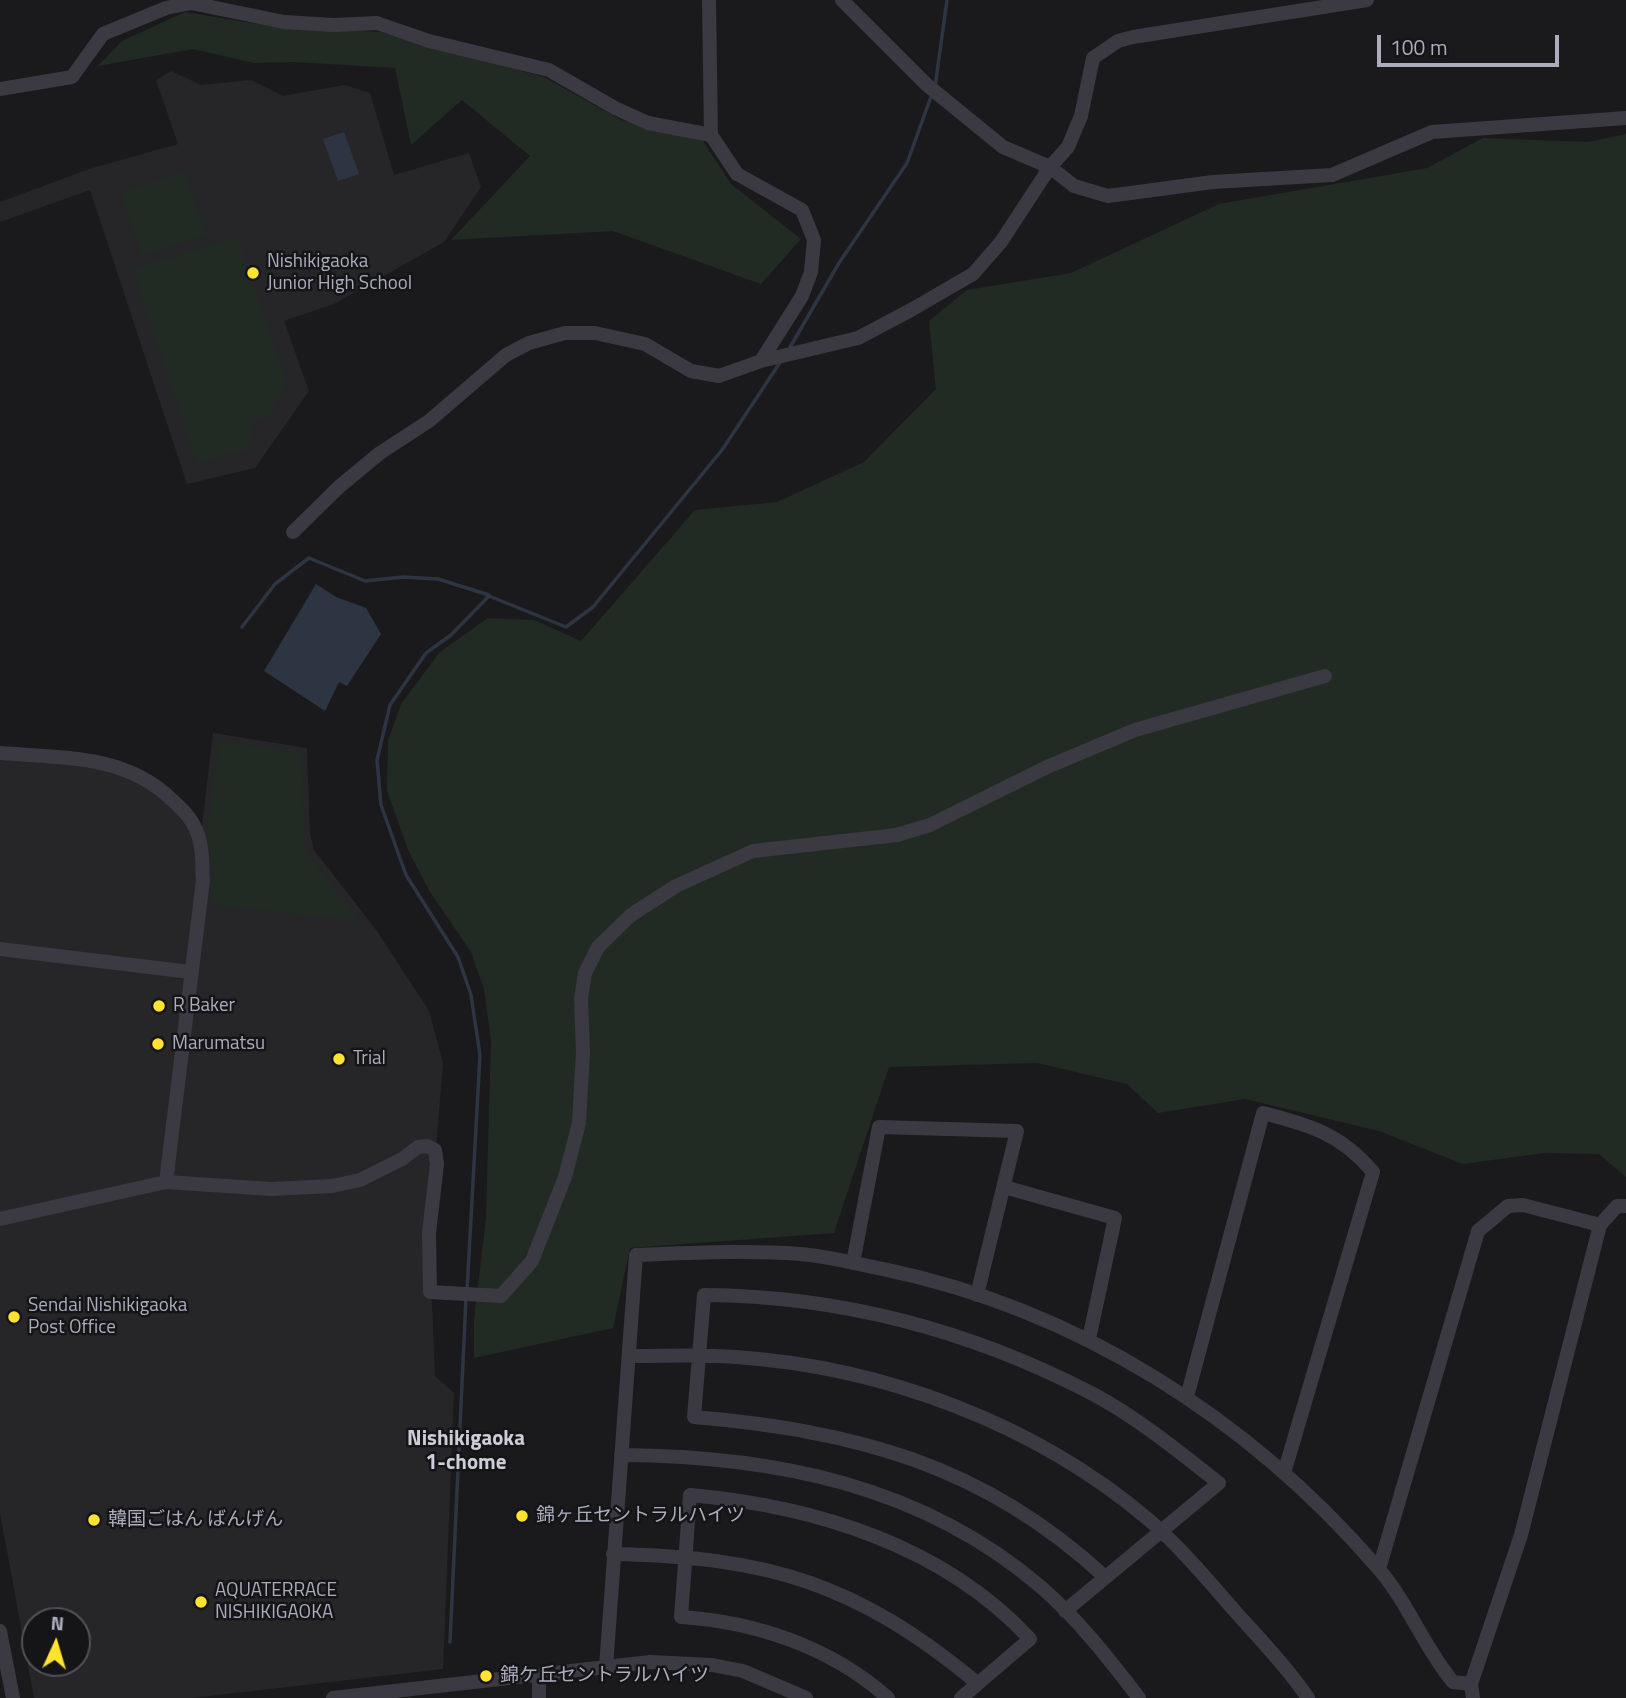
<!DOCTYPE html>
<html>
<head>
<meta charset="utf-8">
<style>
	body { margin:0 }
	#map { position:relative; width:1626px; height:1698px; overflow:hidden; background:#1a1a1c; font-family:"Titillium Web",sans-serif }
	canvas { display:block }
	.north { position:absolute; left:21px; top:1607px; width:70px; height:70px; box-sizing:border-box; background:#151517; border:2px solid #515259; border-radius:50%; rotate:4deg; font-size:19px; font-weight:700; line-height:28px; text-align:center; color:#abadbd }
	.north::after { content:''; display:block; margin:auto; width:24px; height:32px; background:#ffe32f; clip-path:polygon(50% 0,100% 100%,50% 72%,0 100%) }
	.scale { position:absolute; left:1377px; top:35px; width:182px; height:32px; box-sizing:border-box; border:4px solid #abadbd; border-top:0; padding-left:9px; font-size:21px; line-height:24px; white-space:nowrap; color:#abadbd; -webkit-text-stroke:5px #151517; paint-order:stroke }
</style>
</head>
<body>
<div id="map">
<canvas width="1626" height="1698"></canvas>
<div class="north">N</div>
<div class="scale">100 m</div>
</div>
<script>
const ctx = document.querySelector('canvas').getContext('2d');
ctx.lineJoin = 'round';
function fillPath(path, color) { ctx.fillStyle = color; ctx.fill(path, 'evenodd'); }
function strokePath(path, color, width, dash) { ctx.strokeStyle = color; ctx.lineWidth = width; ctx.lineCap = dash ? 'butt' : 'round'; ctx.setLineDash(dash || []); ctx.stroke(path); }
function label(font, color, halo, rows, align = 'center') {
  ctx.font = font + ' "Titillium Web","Noto Sans JP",sans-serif'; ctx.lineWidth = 5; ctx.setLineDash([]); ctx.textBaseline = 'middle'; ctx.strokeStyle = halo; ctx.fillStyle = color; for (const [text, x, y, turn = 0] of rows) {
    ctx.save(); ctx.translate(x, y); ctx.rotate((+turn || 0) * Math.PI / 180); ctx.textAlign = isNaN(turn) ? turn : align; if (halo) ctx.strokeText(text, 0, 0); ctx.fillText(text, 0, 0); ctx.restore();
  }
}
fillPath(new Path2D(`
	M171,71L201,85L251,80L283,96L344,85L370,93L394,175L469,153L481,187L444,242L334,304L284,321L309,391L255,468L187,484L90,190L0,222V202L89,169L178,144L156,80Z
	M213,733L307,748L310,834L314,850L377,931L429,1011L443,1063L429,1233L435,1376L454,1393L443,1669L192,1698H34L0,1513V753L133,770L201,834ZM35,1621H77V1663H35Z`), '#262629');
fillPath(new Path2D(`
	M185,12L252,23L380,32L544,77L621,120L703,141L731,184L801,239L761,284L613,231L451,240L530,156L462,100L411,145L395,68L295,62L254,63L193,49L98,66L122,41Z
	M1626,134V1177L1599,1154L1544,1153L1463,1164L1379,1131L1245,1099L1158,1113L1127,1084L1037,1063L889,1067L834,1233L630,1248L613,1328L474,1358V1320L486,1218L491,1041L484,989L471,952L430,892L409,852L387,791L388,741L401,704L440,652L488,618L534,620L581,641L695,510L777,502L864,462L936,389L929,321L967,290L1071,273L1219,204L1427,168L1483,138L1588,142Z
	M185,172L206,235L142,256L121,193Z
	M237,237L286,380L270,415L252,423L248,450L197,463L132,269Z
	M219,741L301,752L305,851L360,922L210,904L214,866L206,837Z`), '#212b24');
fillPath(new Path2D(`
	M344,132L359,174L338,181L323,139Z
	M316,584L336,597L366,608L381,634L347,686L339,682L325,711L264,671Z`), '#2e3542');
strokePath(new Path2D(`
	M935,87L947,0
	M789,349L839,263L907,163L932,94
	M242,627L275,584L309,558L365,581L403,577L438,579L489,595
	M467,1291L480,1055L471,995L458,957L406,875L381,805L377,760L390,705L426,653L451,635L489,596L566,627L593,607L722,450L781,361
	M450,1642L466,1298`), '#2e3542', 3.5);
strokePath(new Path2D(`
	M709,0L711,135L737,174L802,210L814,240L811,272L802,296L761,361
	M842,0L927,85L1003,147L1050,167L1074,186L1108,196L1213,182L1332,175L1432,132L1626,118
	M0,89L72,77L103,34L166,8L191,3L284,22L333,25L377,23L429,41L549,70L615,108L648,123L711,135
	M293,532L340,486L380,453L429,421L506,355L529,343L565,333H595L645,344L691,371L719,376L761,361L858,338L911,310L973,274L1001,242L1050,167L1068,147L1081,116L1093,58L1118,41L1133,37L1367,0
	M0,753C61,758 125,754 171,799C185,811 196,823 200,842C203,854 202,868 203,880L166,1182L0,1219
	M0,949L190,972
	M166,1182L271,1189L332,1186L360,1180L402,1159L418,1147L427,1146L435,1150L437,1164L429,1233L430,1292L501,1296L532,1261L565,1177L579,1123L583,1052L581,998L585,973L598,947L631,915L676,886L753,851L897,835L930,825L1047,767L1135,730L1325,676
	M1004,1187L1115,1218L1089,1339
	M853,1263L879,1127L1017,1131L977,1295
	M630,1356C665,1356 701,1354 736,1357C884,1367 1036,1424 1149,1520C1180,1547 1206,1578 1233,1609C1259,1638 1286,1666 1308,1698
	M1187,1397L1263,1113C1310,1125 1341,1134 1373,1172L1284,1473
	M621,1455C774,1456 922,1485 1041,1587C1078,1619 1109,1659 1139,1698
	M613,1554C769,1557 856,1583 977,1683
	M1379,1569L1478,1231L1508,1206L1523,1205L1600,1225
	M1065,1611L1219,1483C1179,1452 1138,1418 1093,1394C972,1331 841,1296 704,1295L694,1417C855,1431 983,1464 1105,1577
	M0,1631L13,1698
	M606,1667L636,1255C690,1253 745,1250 800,1254C828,1256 856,1264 883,1269C1077,1309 1248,1418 1377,1567C1408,1602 1423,1646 1453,1682L1471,1684
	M539,1675V1698
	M333,1698L650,1662L712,1665L743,1671L806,1698
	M888,1698C831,1647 756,1622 681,1617L690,1495C814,1506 943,1545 1030,1639L961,1698
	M1473,1698L1471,1684L1521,1535L1600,1225L1617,1206H1626`), '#3b3a42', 14);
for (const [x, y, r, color] of [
	[253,273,7,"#ffe32f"],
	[159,1006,7,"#ffe32f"],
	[158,1044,7,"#ffe32f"],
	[339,1059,7,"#ffe32f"],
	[14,1317,7,"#ffe32f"],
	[522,1516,7,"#ffe32f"],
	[94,1520,7,"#ffe32f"],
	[201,1602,7,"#ffe32f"],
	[486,1676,7,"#ffe32f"]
]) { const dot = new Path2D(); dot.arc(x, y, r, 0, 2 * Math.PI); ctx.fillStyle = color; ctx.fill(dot); strokePath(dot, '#151517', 2.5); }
label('19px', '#abadbd', '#151517', [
	["Nishikigaoka",267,262],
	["Junior High School",267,284],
	["R Baker",173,1006],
	["Marumatsu",172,1044],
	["Trial",353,1059],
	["Sendai Nishikigaoka",28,1306],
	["Post Office",28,1328],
	["錦ヶ丘セントラルハイツ",536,1516],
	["韓国ごはん ばんげん",108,1520],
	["AQUATERRACE",215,1591],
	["NISHIKIGAOKA",215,1613],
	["錦ケ丘セントラルハイツ",500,1676]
], 'left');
label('bold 21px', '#cdcdd8', '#151517', [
	["Nishikigaoka",466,1440],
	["1-chome",466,1464]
]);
</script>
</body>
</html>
